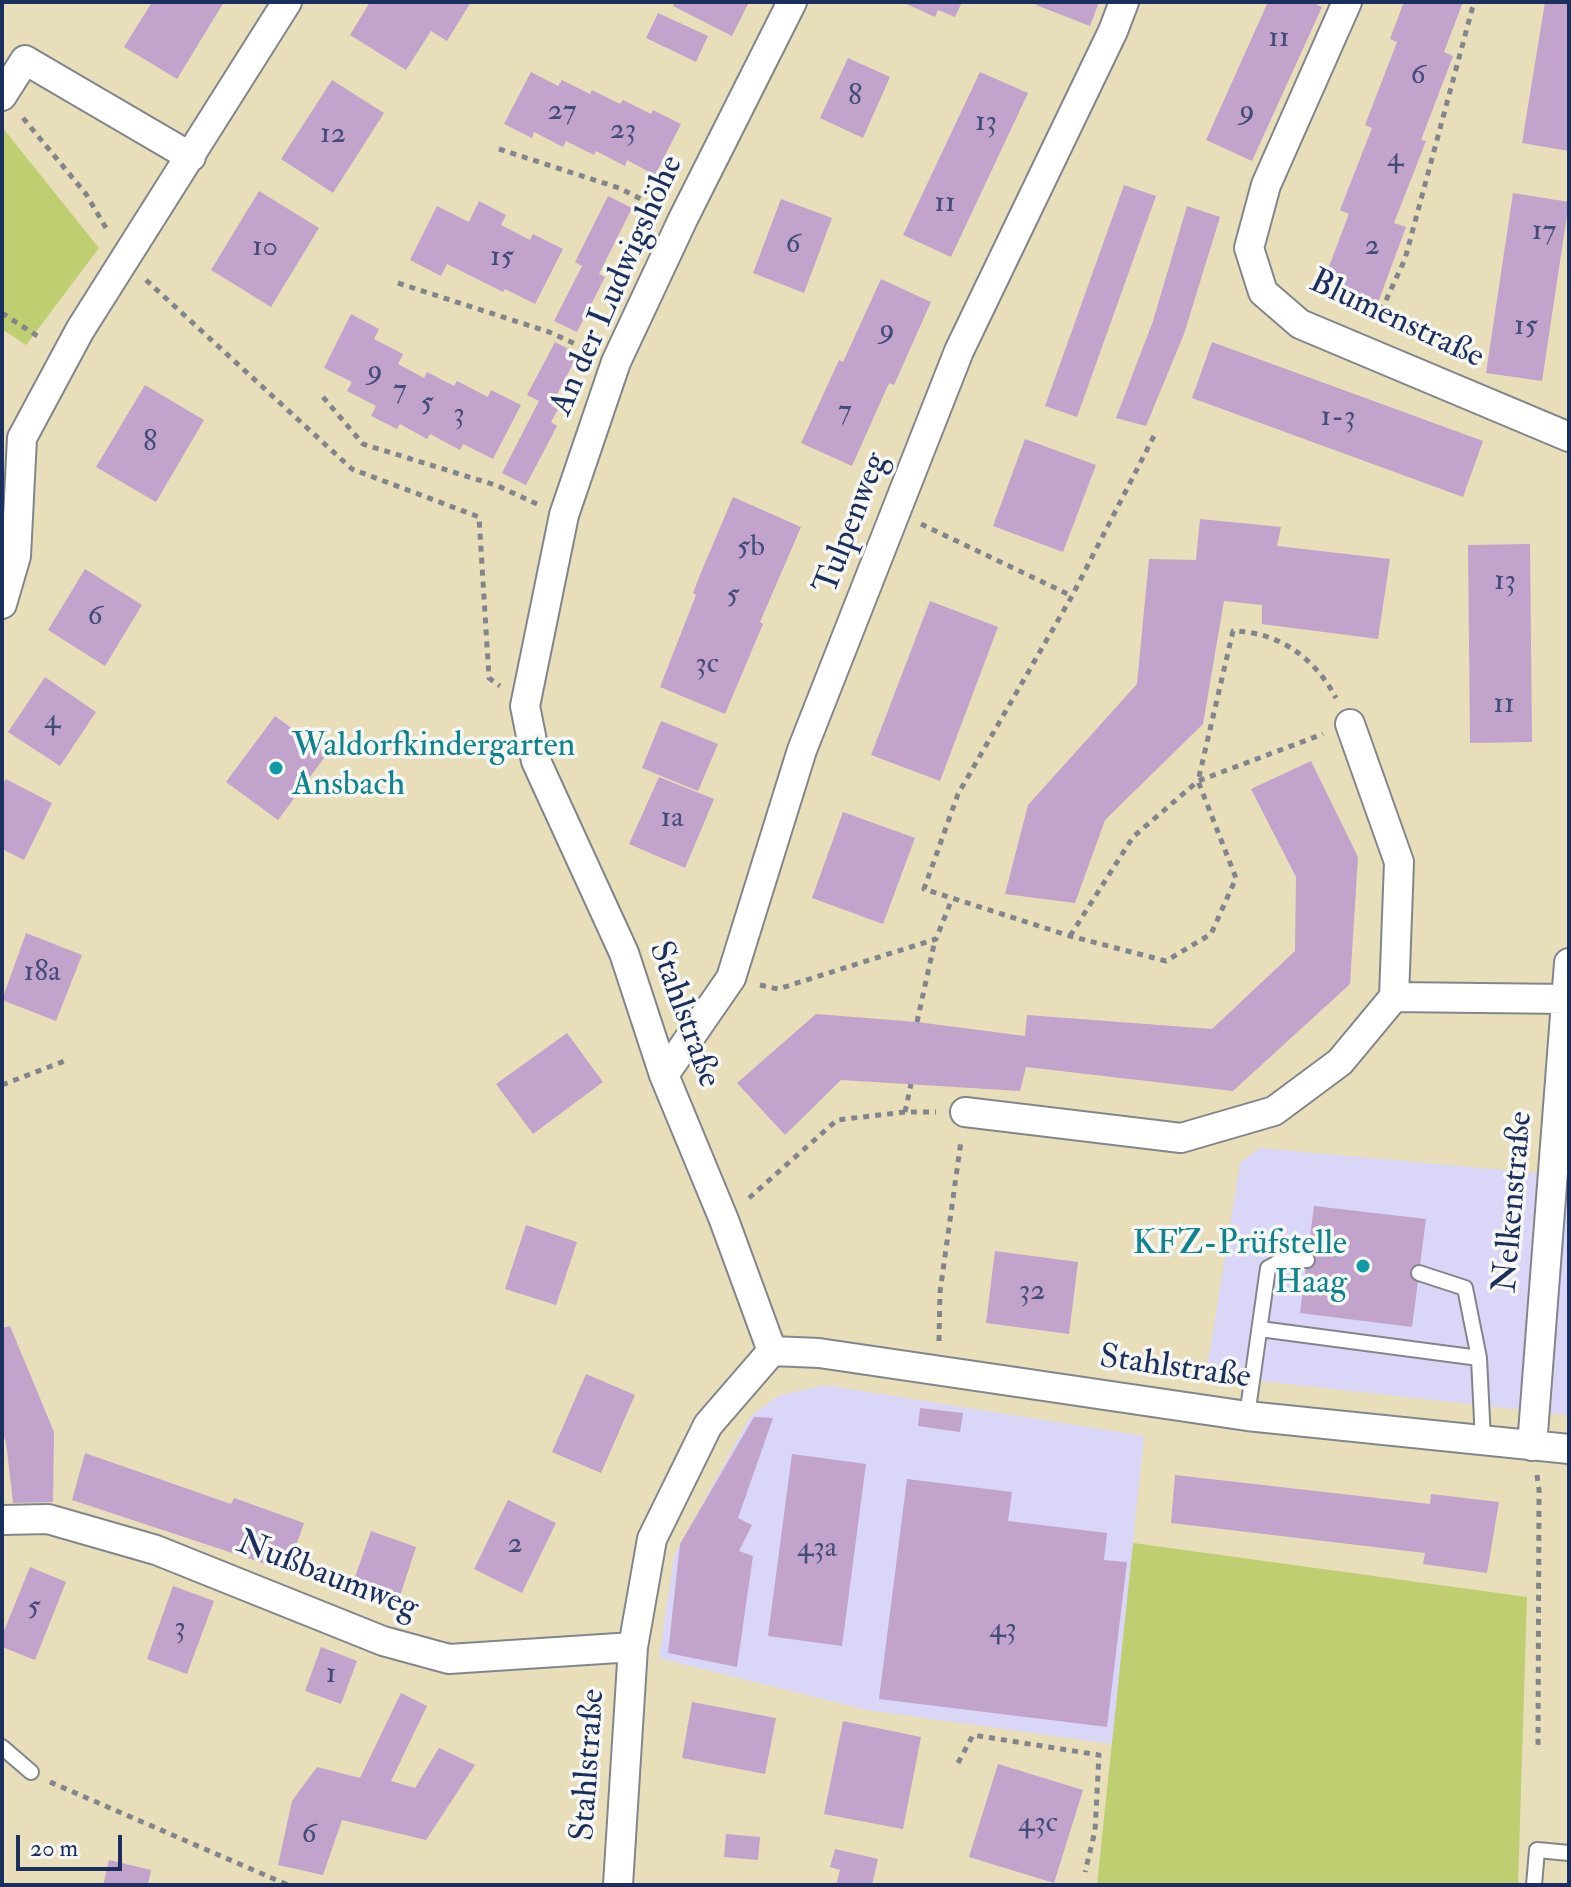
<!DOCTYPE html>
<html>
<head>
<meta charset="utf-8">
<style>
	body { margin:0 }
	#map { position:relative; width:1571px; height:1887px; overflow:hidden; background:#e8deba; font-family:"IM FELL Double Pica",serif }
	canvas { display:block }
	.frame { position:absolute; inset:0; border:4px solid #1b2f5e; pointer-events:none }
	.scale { position:absolute; left:16px; top:1835px; width:106px; height:36px; box-sizing:border-box; border:4px solid #1b2f5e; border-top:0; padding-left:10px; font-size:24px; line-height:28px; white-space:nowrap; color:#1b2f5e; -webkit-text-stroke:6px #f6f6f2; paint-order:stroke }
</style>
</head>
<body>
<div id="map">
<canvas width="1571" height="1887"></canvas>
<div class="frame"></div>
<div class="scale">20 m</div>
</div>
<script>
const ctx = document.querySelector('canvas').getContext('2d');
ctx.lineJoin = 'round';
function fillPath(path, color) { ctx.fillStyle = color; ctx.fill(path, 'evenodd'); }
function strokePath(path, color, width, dash) { ctx.strokeStyle = color; ctx.lineWidth = width; ctx.lineCap = dash ? 'butt' : 'round'; ctx.setLineDash(dash || []); ctx.stroke(path); }
function label(font, color, halo, rows, align = 'center') {
  ctx.font = font + ' "IM FELL Double Pica",serif'; ctx.lineWidth = 7; ctx.setLineDash([]); ctx.textBaseline = 'middle'; ctx.strokeStyle = halo; ctx.fillStyle = color; for (const [text, x, y, turn = 0] of rows) {
    ctx.save(); ctx.translate(x, y); ctx.rotate((+turn || 0) * Math.PI / 180); ctx.textAlign = isNaN(turn) ? turn : align; if (halo) ctx.strokeText(text, 0, 0); ctx.fillText(text, 0, 0); ctx.restore();
  }
}
fillPath(new Path2D(`
	M1260,1148L1569,1176V1415L1206,1375L1240,1163Z
	M825,1385L1144,1436L1112,1744L867,1710L659,1658L674,1556L750,1417L778,1396Z`), '#dad6f7');
fillPath(new Path2D(`
	M2,127L99,248L26,345L2,329Z
	M1133,1543L1527,1597L1518,1885H1097Z`), '#bece71');
fillPath(new Path2D(`
	M152,2H224L177,79L124,47Z
	M370,2H471L447,41L431,31L406,70L350,35Z
	M675,2H749L732,36L673,6Z
	M902,2H962L955,17L938,10L935,17Z
	M1038,2H1099L1090,26L1036,5Z
	M1268,2H1311L1322,7L1252,161L1206,140Z
	M1404,2H1463L1444,52L1453,56L1421,140L1426,141L1394,223L1406,227L1373,316L1318,295L1349,214L1340,210L1372,128L1365,125L1397,42L1390,39Z
	M1545,2H1569V151L1522,143Z
	M658,13L708,36L696,62L646,38Z
	M848,58L890,77L863,138L820,118Z
	M531,72L558,86L562,80L590,94L592,90L620,104L623,100L651,114L653,110L681,124L655,175L627,160L625,166L596,151L594,155L566,141L563,147L534,132L532,138L504,124Z
	M980,72L1028,93L951,257L903,235Z
	M332,80L384,113L333,193L281,159Z
	M1124,185L1156,196L1077,417L1045,406Z
	M259,191L319,228L271,307L211,270Z
	M1513,193L1569,202L1542,381L1486,373Z
	M608,196L632,208L599,274L605,277L577,332L554,321L582,266L575,262Z
	M781,199L832,218L804,293L753,273Z
	M479,201L506,215L501,225L530,240L533,234L563,249L535,304L505,289L503,292L447,264L441,276L410,260L437,206L469,222Z
	M1187,206L1220,217L1184,334L1146,426L1116,418L1153,321Z
	M881,279L931,302L894,385L889,383L852,466L801,443L839,360L843,362Z
	M351,314L379,329L374,339L403,354L398,364L424,378L427,372L454,386L457,381L488,397L491,390L521,405L493,459L463,444L460,450L430,434L427,439L400,424L397,429L371,416L376,406L347,391L352,382L324,368Z
	M555,342L578,354L551,406L558,409L551,422L557,426L526,485L502,473L539,401L527,395Z
	M1212,342L1483,441L1463,497L1192,398Z
	M145,385L204,420L156,502L96,467Z
	M1025,439L1096,465L1063,552L993,526Z
	M733,497L801,527L760,622L763,624L725,714L660,687L696,595L693,593L702,570Z
	M1200,519L1281,527L1277,546L1390,559L1378,639L1262,624V605L1224,601L1203,724L1105,820L1075,903L1005,894L1028,805L1137,684L1149,559L1196,560Z
	M1530,544L1532,742L1470,743L1468,545Z
	M85,569L142,605L105,666L48,630Z
	M930,601L998,627L940,781L871,755Z
	M45,677L96,712L60,766L8,732Z
	M275,716L327,754L278,820L226,782Z
	M661,721L718,744L698,791L642,768Z
	M1311,761L1358,857L1350,984L1233,1091L1026,1067L1020,1091L841,1080L785,1135L737,1083L816,1014L917,1022L1025,1036L1027,1015L1212,1029L1295,951L1296,877L1251,789Z
	M659,777L714,799L685,868L629,844Z
	M6,779L52,803L24,860L2,849V786Z
	M843,812L915,838L883,924L812,898Z
	M26,933L82,955L56,1021L2,1000Z
	M567,1033L603,1082L533,1134L496,1084Z
	M1314,1206L1426,1219L1412,1327L1300,1313Z
	M526,1225L577,1242L556,1305L505,1289Z
	M995,1251L1078,1262L1069,1334L986,1323Z
	M10,1326L54,1432L53,1502L13,1503L6,1442L2,1432V1328Z
	M586,1374L635,1395L601,1473L552,1452Z
	M920,1408L963,1413L960,1432L918,1426Z
	M754,1417L773,1418L738,1518L752,1525L739,1551L753,1556L737,1667L668,1653L680,1544Z
	M85,1453L231,1504L234,1498L304,1523L287,1571L72,1500Z
	M792,1454L866,1464L842,1646L768,1636Z
	M1175,1475L1430,1504L1431,1494L1499,1502L1487,1573L1423,1564L1425,1553L1171,1523Z
	M907,1479L1012,1492L1008,1521L1107,1533L1104,1560L1127,1562L1107,1727L879,1699Z
	M508,1500L556,1523L522,1593L474,1569Z
	M371,1531L416,1547L400,1596L354,1580Z
	M30,1567L66,1582L35,1660L2,1647V1636Z
	M173,1586L214,1601L187,1674L147,1659Z
	M321,1647L357,1661L341,1704L305,1691Z
	M401,1693L427,1706L391,1781L415,1788L439,1748L475,1765L426,1840L342,1820L323,1875L278,1865L292,1801L317,1767L360,1778Z
	M692,1702L776,1718L765,1774L682,1758Z
	M843,1721L921,1737L903,1829L824,1814Z
	M998,1764L1083,1790L1054,1883L969,1857Z
	M726,1834L760,1837L758,1860L724,1857Z
	M835,1849L878,1859L872,1885H836L840,1870L830,1867Z
	M109,1860L151,1870L148,1885H103Z`), '#c1a3cc');
const service = new Path2D(`
	M1419,1273L1465,1288L1479,1358L1483,1441
	M1260,1329L1479,1358
	M1247,1416L1268,1268L1284,1259L1307,1260
	M2,1747L31,1772
	M1534,1885L1537,1850L1569,1853`);
const minor = new Path2D(`
	M1347,2L1266,185L1249,248L1263,292L1300,324L1569,437
	M2,96L25,60L191,157
	M2,604L16,556L22,438L80,330L287,2
	M1350,724L1399,862L1394,997
	M664,1075L731,978L802,750L959,351L1113,31L1124,2
	M965,1112L1181,1138L1274,1111L1340,1062L1394,997L1568,999
	M772,1351L724,1220L664,1075L624,953L536,761L525,706L564,515L616,362L683,219L792,2
	M1532,1446L1569,963
	M2,1520L48,1519L156,1550L383,1641L449,1659L633,1647
	M618,1885L633,1647L652,1539L708,1425L772,1351L819,1353L1247,1416L1569,1449`);
strokePath(service, '#82868c', 18);
strokePath(minor, '#82868c', 32);
strokePath(new Path2D(`
	M23,118L86,194L106,228
	M499,149L619,188L657,207
	M146,280L352,469L479,517L489,678L500,686
	M398,283L549,332L589,350
	M2,313L39,337L42,335
	M1376,322L1405,259L1474,2
	M323,397L363,444L498,486L537,504
	M1154,436L1072,596L958,794L924,889L1070,936L1166,961L1211,934L1236,878L1198,781L1233,631C1279,632 1315,658 1336,698
	M921,524L1072,596
	M1070,936L1133,837L1198,781L1323,734
	M760,985L778,989L936,939L952,899
	M917,1022L935,940
	M2,1085L67,1060
	M905,1112L911,1084
	M749,1198L837,1120L905,1112H936
	M939,1341L940,1292L961,1141
	M1537,1475L1539,1490L1538,1746
	M958,1763L973,1735L1099,1755L1095,1831L1085,1872
	M50,1782L288,1885`), '#82868c', 5, [6, 6]);
strokePath(service, '#fff', 14);
strokePath(minor, '#fff', 28);
for (const [x, y, r, color] of [
	[276,768,8,"#0f9aa8"],
	[1363,1266,8,"#0f9aa8"]
]) { const dot = new Path2D(); dot.arc(x, y, r, 0, 2 * Math.PI); ctx.fillStyle = color; ctx.fill(dot); strokePath(dot, '#f6f6f2', 3); }
label('30px', '#444c7a', null, [
	["11",1279,40],
	["6",1418,77],
	["8",855,98],
	["27",562,113],
	["9",1247,113],
	["13",986,124],
	["23",623,132],
	["12",333,136],
	["4",1395,160],
	["11",945,205],
	["17",1544,233],
	["6",793,246],
	["2",1372,248],
	["10",265,249],
	["15",502,259],
	["15",1526,328],
	["9",887,332],
	["9",375,373],
	["7",400,392],
	["5",427,405],
	["7",845,413],
	["3",459,416],
	["1-3",1338,419],
	["8",150,444],
	["5b",751,549],
	["13",1505,583],
	["5",733,597],
	["6",95,618],
	["3c",707,666],
	["11",1504,706],
	["4",52,722],
	["1a",672,820],
	["18a",42,974],
	["32",1032,1293],
	["2",515,1546],
	["43a",817,1550],
	["5",34,1609],
	["3",180,1630],
	["43",1003,1631],
	["1",331,1676],
	["43c",1038,1825],
	["6",309,1836]
]);
label('34px', '#1b2f5e', '#f6f6f2', [
	["An der Ludwigshöhe",618,286,-66],
	["Blumenstraße",1396,321,25],
	["Tulpenweg",853,524,-69],
	["Stahlstraße",683,1015,70],
	["Nelkenstraße",1515,1202,-85],
	["Stahlstraße",1175,1369,8],
	["Nußbaumweg",327,1577,21],
	["Stahlstraße",590,1765,-86]
]);
label('34px', '#0d838f', '#f6f6f2', [
	["Waldorfkindergarten",292,748],
	["Ansbach",292,787],
	["KFZ-Prüfstelle",1347,1246,"right"],
	["Haag",1347,1285,"right"]
], 'left');
</script>
</body>
</html>
